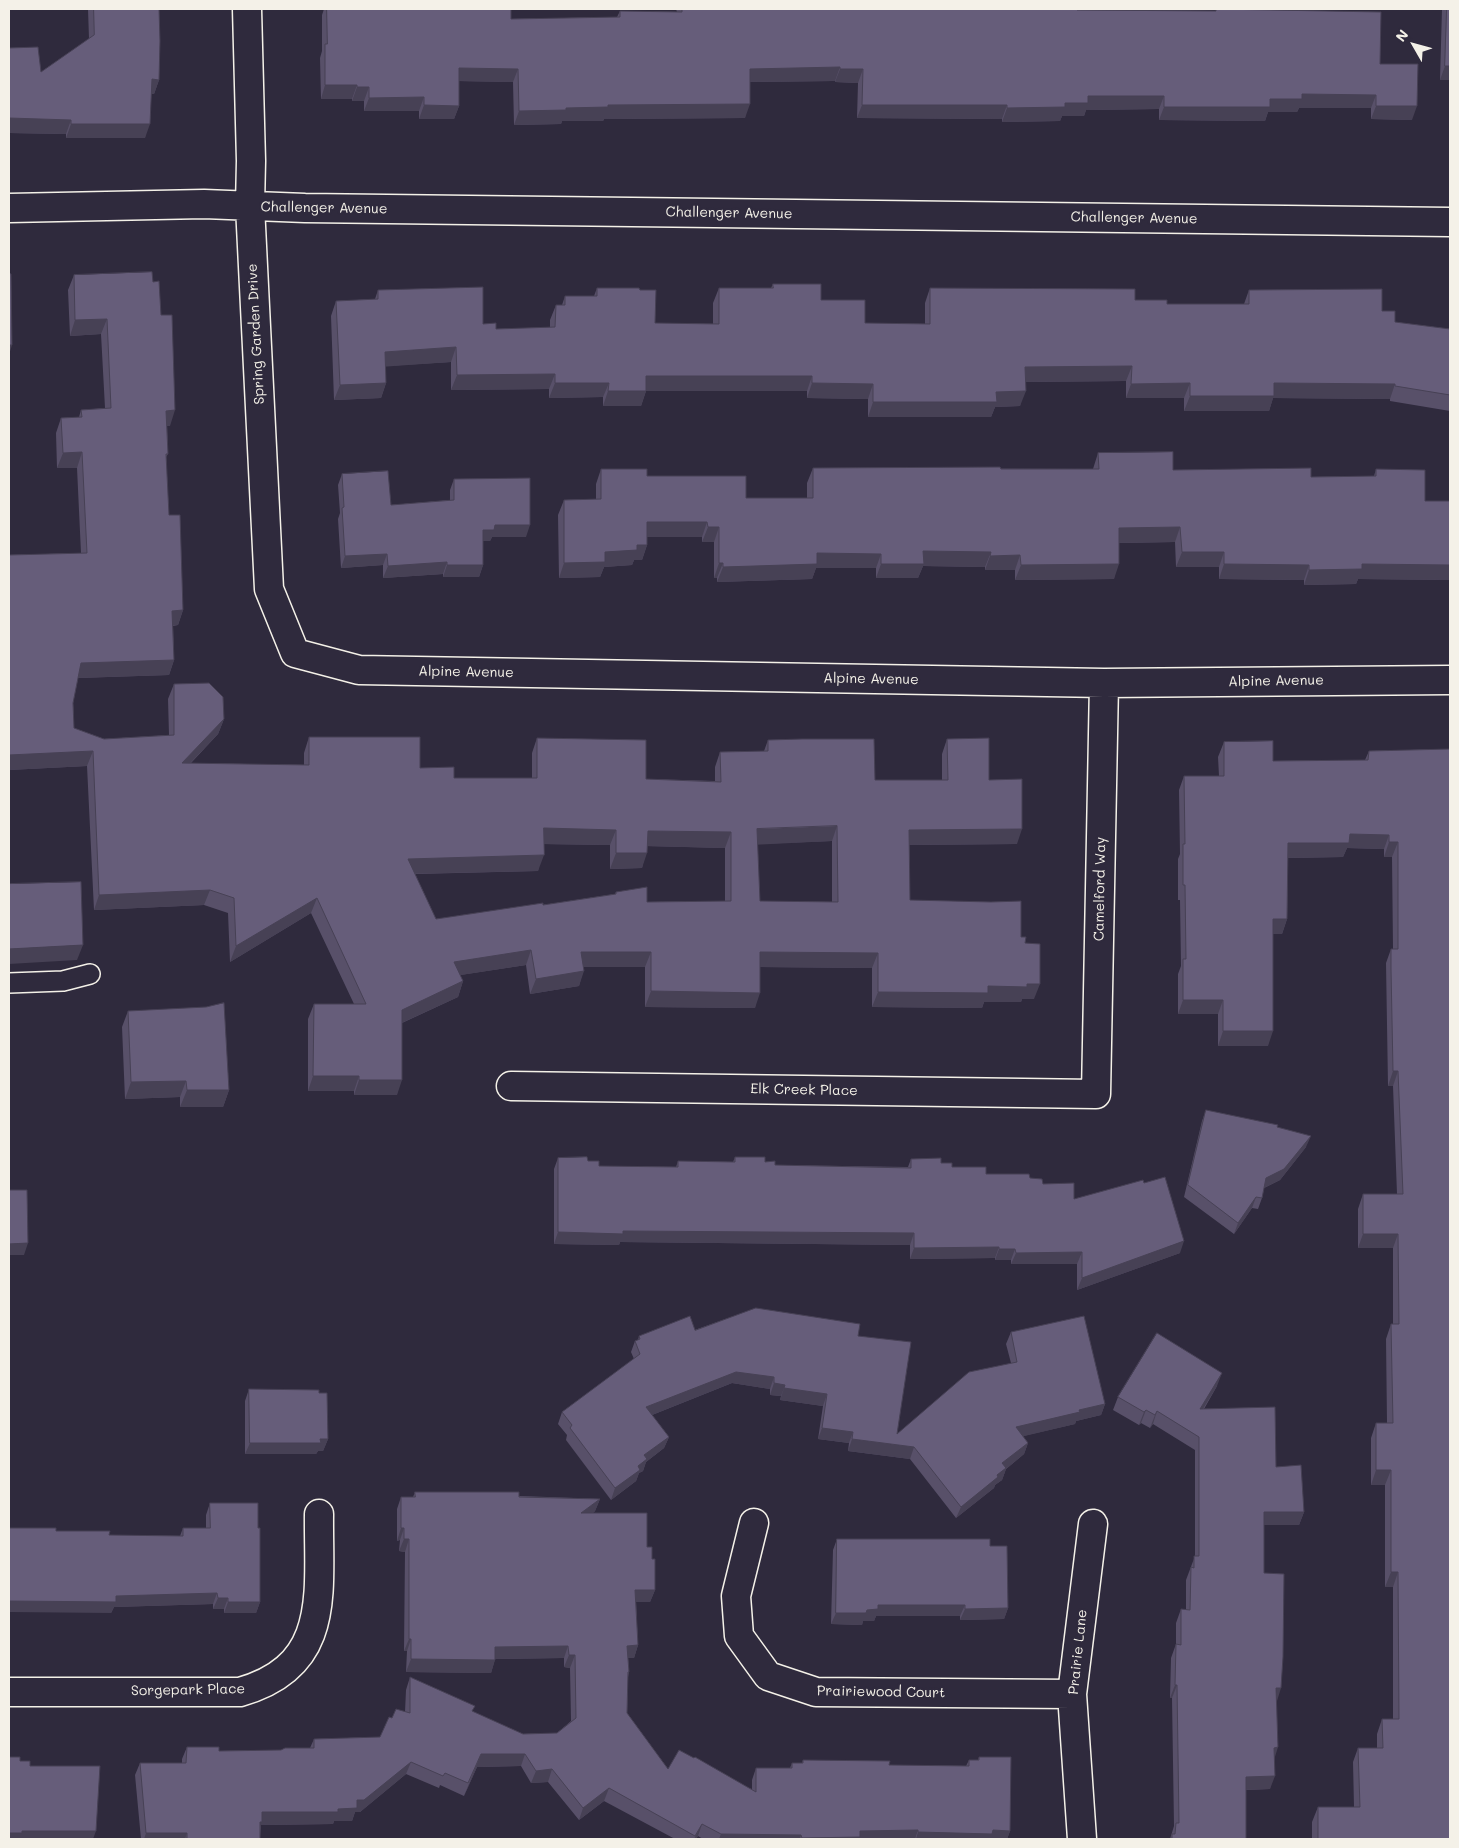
<!DOCTYPE html>
<html>
<head>
<meta charset="utf-8">
<style>
	body { margin:0 }
	#map { position:relative; width:1459px; height:1848px; overflow:hidden; background:#2f2a3d; font-family:Mali,sans-serif }
	canvas { display:block }
	.frame { position:absolute; inset:0; border:10px solid #f4f1e8; pointer-events:none }
	.north { position:absolute; left:1389px; top:20px; width:50px; height:50px; -webkit-text-stroke:4px #2f2a3d; paint-order:stroke; rotate:308deg; font-size:14px; font-weight:700; line-height:20px; text-align:center; color:#f4f1e8 }
	.north::after { content:''; display:block; margin:auto; width:18px; height:22px; background:#f4f1e8; clip-path:polygon(50% 0,100% 100%,50% 72%,0 100%) }
</style>
</head>
<body>
<div id="map">
<canvas width="1459" height="1848"></canvas>
<div class="frame"></div>
<div class="north">N</div>
</div>
<script>
const ctx = document.querySelector('canvas').getContext('2d');
ctx.lineJoin = 'round';
function strokePath(path, color, width, dash) { ctx.strokeStyle = color; ctx.lineWidth = width; ctx.lineCap = dash ? 'butt' : 'round'; ctx.setLineDash(dash || []); ctx.stroke(path); }
function fillPath(path, color) { ctx.fillStyle = color; ctx.fill(path, 'evenodd'); }
function label(font, color, halo, rows, align = 'center') {
  ctx.font = font + ' Mali,sans-serif'; ctx.lineWidth = 4.5; ctx.setLineDash([]); ctx.textBaseline = 'middle'; ctx.strokeStyle = halo; ctx.fillStyle = color; for (const [text, x, y, turn = 0] of rows) {
    ctx.save(); ctx.translate(x, y); ctx.rotate((+turn || 0) * Math.PI / 180); ctx.textAlign = isNaN(turn) ? turn : align; if (halo) ctx.strokeText(text, 0, 0); ctx.fillText(text, 0, 0); ctx.restore();
  }
}
const service = new Path2D(`
	M9,983L63,981L90,974`);
const minor = new Path2D(`
	M247,9L251,161L250,206L269,589L295,653L359,670L1104,683L1450,680
	M9,208L204,204L305,208L1450,222
	M511,1086L1096,1094L1104,683
	M754,1523L736,1596L739,1636L768,1676L816,1692L1072,1694
	M9,1692H240C333,1666 318,1591 319,1514
	M1082,1839L1072,1694L1093,1524`);
strokePath(service, '#f4f1e8', 22);
strokePath(minor, '#f4f1e8', 31);
strokePath(service, '#2f2a3d', 19);
strokePath(minor, '#2f2a3d', 28);
fillPath(new Path2D(`
	M88,9H159V80L154,94H151L145,138H66V134L9,133V48L41,72L89,39Z
	M324,9H511V19L617,17L620,11L677,12L676,9H1077V10L1216,11V9L1380,64L1412,120L1371,119V108H1299L1297,112H1268L1265,121L1159,120V109L1086,110L1084,116H1062L1060,121L1002,122V119L857,118L858,83L835,82V81L750,82L745,118L604,119L603,121H562L561,124L514,125L513,82L459,81V106L454,119H419V111H364V101H352V99H321L320,58L322,51V15Z
	M1442,9H1450V80H1440Z
	M74,275L153,282L161,315L170,426H167L168,454L166,457L169,515L183,610L178,625L173,626L174,660L169,675L78,678L73,703L74,728L104,739L169,735L168,699L174,684L224,719L218,734L191,763L304,765V753L309,737L420,768L454,778H532V753L537,738L646,779L715,781V767L720,752L764,751L768,740L875,780H942V754L947,739L989,780L1017,844L909,845L910,900L1021,937L1025,943L1034,999H1022L1021,1002H984L982,1008L872,1007V968L760,967L755,1008L645,1007V967H584L579,986L530,994L526,965L460,975L463,981L458,997L402,1023L397,1095H354V1091H308V1019L314,1004H354L311,913L230,962L228,913L204,905L94,910L87,766L9,770V555L81,553L77,468H57L56,433L61,418L79,417L81,410L105,408L101,334L70,336L68,290ZM832,841V902L760,901L757,844ZM544,844L610,845V869L642,868L647,846L725,848V901L647,902L616,892L615,894L543,905L436,919L415,874L538,871Z
	M773,284L821,300L865,323L925,324V303L930,288L1135,300L1167,304H1244L1249,290L1382,311L1395,322L1450,329V411L1390,401V399L1273,398L1269,411H1184V398H1126V381L1025,382L1020,406L995,407L991,417H868V399L807,398V391H646L641,406H603V397L549,398V389L451,390V362L386,366V383L381,398L334,400L331,316L336,301L375,299L378,290L483,324L496,329L550,328V320L556,305H562L565,296H594L597,288L640,290L655,323L713,324V303L719,288H771Z
	M1098,453L1173,470L1311,477L1374,476L1376,469L1425,501H1450V580L1358,579L1356,584L1304,585V580L1219,579V567H1176L1175,542L1119,543L1114,579L1015,580V570H985V567L923,566L918,578H876V568H816L812,579L717,582V578H714V542H702V537H647V545L642,560H634L632,565L604,567L600,577L559,578L558,515L564,500L596,499V484L601,469L647,476L746,498H807V483L813,468L1093,469Z
	M342,474L391,505L450,500V490L454,479L526,537H492L490,541H483V565L479,577H443V574L383,578V565L341,568L338,519L340,513L338,485Z
	M1224,742L1273,761L1365,760L1369,751L1450,749V1839H1312V1822L1318,1807H1354L1353,1762L1358,1748H1377V1734L1382,1719H1393V1587H1385V1485H1371V1438L1376,1423H1387L1386,1339L1391,1324H1393V1248H1358V1209L1363,1194H1397L1393,1086H1388L1386,963L1391,949H1393L1392,857H1384V849L1347,848L1343,857L1288,858L1287,919L1282,934H1273L1268,1046H1218V1014H1178V974L1181,966L1180,900H1178V859L1180,854L1179,790L1184,776H1219L1218,757Z
	M128,1011L229,1090L223,1107H180V1097L125,1099L122,1027Z
	M1206,1110L1277,1127L1306,1147L1280,1180L1264,1188L1262,1198L1258,1209L1252,1208L1234,1234L1184,1197L1202,1121Z
	M735,1157L765,1162L775,1165L908,1167L911,1159L941,1163L952,1167L986,1174L1030,1178L1043,1184L1074,1199L1180,1253L1077,1290V1264H1011V1260H995V1258L910,1259V1245L620,1242L619,1245L554,1244V1169L558,1158L588,1161L599,1166L676,1167L678,1161L733,1162Z
	M695,1330L858,1336L897,1434L1011,1363L1006,1344L1011,1332L1105,1404L1101,1415L1076,1421L1075,1424L1023,1436L1028,1443L1024,1454L1006,1469L1002,1480L995,1485L994,1488L956,1518L910,1459L848,1451L849,1443L818,1439L823,1406L780,1400L781,1396L770,1395V1389L732,1383L652,1415L669,1437L664,1448L646,1462L643,1471L639,1473L636,1481L611,1500L566,1440L567,1435L558,1424L562,1412L634,1359L631,1352L635,1341L638,1340L639,1336Z
	M1217,1386L1204,1409L1276,1467L1304,1512L1299,1525H1264V1573L1277,1701L1274,1759L1270,1789L1246,1790V1839H1170L1174,1826L1172,1698H1170L1171,1658L1176,1644V1623L1181,1609L1186,1610V1580L1195,1556V1450L1153,1424L1150,1428L1141,1423L1139,1425L1113,1410L1118,1397Z
	M249,1389L319,1393L328,1439L323,1451H318L316,1454H245V1401Z
	M415,1492L600,1499L595,1511L593,1513L647,1547L652,1559L655,1590L650,1602H636L638,1645L634,1658H628L629,1672L628,1677L627,1713L668,1769L752,1789V1780L756,1768H790L792,1763H802L803,1760L889,1765L966,1766L969,1760H978L979,1757L1010,1831L1007,1839H703L698,1836L696,1839H675L604,1801L579,1820L548,1782L531,1783L521,1766L477,1767L464,1796L440,1785L439,1788L406,1774L360,1812H355L352,1821H334L333,1824L261,1825L260,1839H141L135,1775L140,1763H182V1759L187,1747L219,1751L281,1750L310,1748L314,1739L380,1737L392,1718L405,1712L406,1690L410,1677L473,1712L523,1734L557,1733L571,1721L570,1668L564,1667V1658L495,1659L491,1673L406,1672L407,1651H404L405,1552L399,1551L400,1540L397,1541V1509L401,1497H413Z
	M210,1503L258,1528L260,1602L256,1613H224V1609H213V1604L114,1607L111,1613L56,1531L109,1535L180,1536L183,1528H206V1515Z
	M837,1539L990,1546L1008,1608L1004,1619L960,1620V1616H876L874,1621H863L862,1625L831,1624L833,1550Z`), '#585069');
fillPath(new Path2D(`
	M1445,66H1450V80H1440Z
	M840,67L835,81L745,82L750,69Z
	M459,68L518,69L513,82L454,81Z
	M840,69H863L858,83L835,82Z
	M152,79L159,80L154,94H147Z
	M325,85H357L352,99H321Z
	M357,87H369L364,101H352Z
	M1302,94L1376,95L1371,108H1299L1297,112H1268L1265,121L1159,120L1164,107L1270,99Z
	M1088,96H1164L1159,109L1086,110L1084,116H1062L1060,121L1002,122L1007,108L1065,103Z
	M424,97L419,111H364L369,98Z
	M750,104L745,118L604,119L603,121H562L561,124L514,125L519,111L608,105Z
	M424,105L459,106L454,119H419Z
	M862,105H1007L1002,119L857,118Z
	M1376,106H1417L1412,120L1371,119Z
	M9,118L71,120L66,134L9,133Z
	M71,124H150L145,138H66Z
	M107,319L101,334L70,336L75,320Z
	M9,345H12L9,355Z
	M456,347L451,362L380,367L385,352Z
	M1132,366L1126,381L1020,382L1025,367Z
	M555,374L549,389L451,390L457,375Z
	M646,376H812L807,391H641Z
	M386,383L381,398L334,400L340,385Z
	M555,383H609L603,397L549,398Z
	M812,383L873,384L868,399L807,398Z
	M1190,383L1184,398H1126L1131,384Z
	M1274,383L1395,384L1390,399L1273,398L1269,411H1184L1190,396Z
	M608,391H646L641,406H603Z
	M1026,391L1020,406L995,407L991,417H868L873,402L996,392Z
	M175,410L170,426H160L166,411Z
	M82,452L77,468H57L63,453Z
	M647,522H707L702,537H642Z
	M495,525H530L526,537H492L490,541H479L483,530Z
	M708,527H719L714,542H702Z
	M1180,527L1175,542L1114,543L1119,528Z
	M637,545H647L642,560H634L632,565L604,567L600,577L559,578L564,563L605,552Z
	M923,551L991,552L985,567L923,566L918,578H876L881,564Z
	M1182,552H1224L1219,567H1176Z
	M817,553L881,554L876,568H816L812,579L717,582L723,567Z
	M387,554L383,565L341,568L345,556Z
	M1020,555L1015,570H985L990,556Z
	M447,562L443,574L383,578L388,566Z
	M719,563H723L717,578H714Z
	M1119,564L1114,579L1015,580L1021,565Z
	M1224,564L1309,565L1304,580L1219,579Z
	M1362,564L1450,565V580L1358,579L1356,584L1304,585L1309,570Z
	M447,565H483L479,577H443Z
	M183,610L178,625L167,626L172,611Z
	M174,660L169,675L76,678L81,663Z
	M224,719L218,734L176,778L182,763Z
	M93,751L87,766L9,770V755Z
	M837,826L832,841L751,845L757,829Z
	M544,828L616,830L610,845L538,844Z
	M1022,829L1017,844L903,845L909,830Z
	M648,831L731,832L725,848L642,846Z
	M1350,834L1389,835L1384,849L1347,848L1343,857L1282,858L1288,843Z
	M1389,842H1398L1392,857H1384Z
	M616,853H647L642,868L610,869Z
	M544,855L538,871L402,874L408,859Z
	M210,890L204,905L94,910L99,895Z
	M317,898L311,913L230,962L236,946Z
	M1273,919H1287L1282,934H1267Z
	M83,945L77,960L9,964V949Z
	M531,950L526,965L448,977L454,962Z
	M581,952H651L645,967H576Z
	M760,952L878,953L872,968L755,967Z
	M584,971L579,986L530,994L536,979Z
	M463,981L458,997L397,1025L402,1010Z
	M1027,984H1040L1034,999H1022L1021,1002H984L982,1008L872,1007L878,992L988,986Z
	M651,991L760,993L755,1008L645,1007Z
	M1183,1000H1223L1218,1014H1178Z
	M1223,1031H1273L1268,1046H1218Z
	M1393,1071H1398L1393,1086H1388Z
	M313,1076H359L354,1091H308Z
	M359,1080H402L397,1095H354Z
	M186,1081L180,1097L125,1099L131,1082Z
	M187,1090H229L223,1107H180Z
	M1311,1136L1306,1147L1280,1180L1262,1189L1266,1178Z
	M1256,1197L1252,1208L1234,1234L1238,1223Z
	M623,1231L914,1233L910,1245L620,1242L619,1245L554,1244L558,1232Z
	M1363,1234H1398L1393,1248H1358Z
	M1184,1241L1180,1253L1077,1290L1082,1278Z
	M28,1243L24,1255H9V1244Z
	M999,1247L995,1258L910,1259L914,1248Z
	M999,1249H1015L1011,1260H995Z
	M1082,1252L1077,1264H1011L1016,1253Z
	M736,1372L774,1377L770,1389L732,1383L642,1419L646,1407Z
	M1222,1373L1217,1386L1195,1422L1200,1409Z
	M774,1383L785,1385L781,1396L770,1395Z
	M784,1388L827,1394L823,1406L780,1400Z
	M1105,1404L1101,1415L1076,1421L1075,1424L1012,1439L1016,1427L1079,1410Z
	M1146,1410L1141,1423L1139,1425L1144,1412Z
	M1157,1411L1153,1424L1150,1428L1155,1415Z
	M822,1428L853,1432L849,1443L818,1439Z
	M669,1437L664,1448L646,1462L643,1471L639,1473L636,1481L611,1500L615,1488L638,1466L644,1455Z
	M320,1439H328L323,1451H318L316,1454H245L250,1443Z
	M852,1439L914,1447L910,1459L848,1451Z
	M1028,1443L1024,1454L1006,1469L1002,1480L995,1485L994,1488L956,1518L961,1507L1002,1463Z
	M1376,1470H1391L1385,1485H1371Z
	M600,1499L595,1511L576,1526L581,1513Z
	M1264,1512H1304L1299,1525H1260Z
	M401,1528H404L400,1540L397,1541Z
	M404,1539H409L405,1552L399,1551Z
	M1391,1572H1398L1393,1587H1385Z
	M635,1590H655L650,1602H631Z
	M217,1593L213,1604L114,1607L111,1613L9,1612V1601L116,1596Z
	M218,1598H228L224,1609H213Z
	M228,1602H260L256,1613H224Z
	M878,1605H965L960,1616H876L874,1621H863L862,1625L831,1624L836,1613L867,1610Z
	M1008,1608L1004,1619L960,1620L965,1609Z
	M409,1639H411L407,1651H404Z
	M638,1645L634,1658H623L627,1646Z
	M568,1646L564,1658L491,1659L495,1647Z
	M569,1655H575L570,1668L564,1667Z
	M411,1659L495,1660L491,1673L406,1672Z
	M1175,1685H1177L1172,1698H1170Z
	M1276,1688H1281L1277,1701Z
	M1278,1747L1274,1760V1748Z
	M481,1754H525L521,1766L477,1767L464,1796Z
	M411,1762L406,1774L360,1812H355L352,1821H334L333,1824L261,1825L258,1834L262,1812L338,1809L357,1800Z
	M552,1769L548,1782L531,1783L536,1771Z
	M1275,1776L1270,1789L1241,1790L1246,1777Z
	M609,1788L604,1801L579,1820L583,1808Z
	M702,1824L698,1836L696,1839H694Z
	M918,1830L915,1839H801L802,1838L860,1831Z
	M993,1830L1010,1831L1007,1839H916L918,1832Z
	M22,1831H96L93,1839H9V1833Z
	M146,1833H187L185,1839H144Z
	M721,1834L801,1835L800,1839H719Z`), '#474155');
const building = new Path2D(`
	M94,9H159L160,41L159,80L152,79L150,124H71V120L9,118V48L38,47L41,72L94,35Z
	M327,9H511V19L620,17V11L682,12V9H1077V10L1216,11V9L1381,12L1380,64H1418L1417,106H1376V95L1302,94V99H1270V107H1164V96H1088V103H1065V107L1007,108V105H862L863,69H840V67L750,69V104L608,105V107L566,108V110L519,111L518,69L459,68V106L424,105V97L369,98V87H357V85H325V44H327Z
	M1447,9H1450V66H1445Z
	M152,272L153,282L159,281L161,315H172L175,410L166,411L168,454H166L169,515H180L183,610L172,611L174,660L81,663L73,703L74,728L104,739L174,735V684L209,683L223,697L224,719L182,763L309,765V737H420V768L454,767V778H537V738L646,740V779L721,782L720,752L768,751V740L802,739H874L875,780H948L947,739L989,738V780L1022,779V829L909,830L910,900L991,902L1021,901V937H1026L1025,943L1040,944V984H1027V987L988,986V993L878,992V953L760,952V993L651,991V952H581L584,971L536,979L531,950L454,962L463,981L402,1010V1080H359V1076H313L314,1004H366L317,898L236,946L234,898L210,890L99,895L93,751L9,755V555L87,553L82,452L63,453L61,418L82,417L81,410L111,408L107,319L75,320L74,275ZM837,826L838,902L760,901L757,829ZM544,828L616,830V853H647L648,831L731,832V901L647,902V887L616,892V894L543,905V903L436,919L408,859L544,855Z
	M9,273L11,274L12,345H9Z
	M773,284H821V300H865V323L930,324V288L1135,289V300H1167V304H1249V290L1382,289V311H1395V322L1450,329V395L1395,386V384L1274,383V396H1190V383L1131,384L1132,366L1025,367L1026,391L996,392L997,402H873V384L812,383V376H646V391H608L609,383H555V374L457,375L456,347L385,352L386,383L340,385L336,301L378,299V290L483,287V324L496,323V329L555,327L556,305H565V296H597V288H639L640,290H656L655,323L719,324V288H773Z
	M1173,452V470L1311,468V477L1376,476V469L1425,470V501H1450V565L1362,564V569L1309,570V565L1224,564V552H1182L1180,527L1119,528V564L1021,565L1020,555L990,556L991,552L923,551L924,564H881V554L817,553V564L723,567V563H719V527H708L707,522H647V545H637V550L605,552V562L564,563V500L601,499V469H647V476H746V498H813V468L1000,467L1001,469H1099L1098,453Z
	M388,471L391,505L454,500V479L530,478V525H495L494,530H483V565H447V562L388,566L387,554L345,556L342,508L344,507L342,474Z
	M1273,741V761L1368,760L1369,751L1450,749V1839H1318V1807H1360L1358,1748H1383L1382,1719H1399L1398,1572H1391V1470H1376V1423H1393L1391,1324H1399L1398,1234H1363V1194H1403L1398,1071H1393L1391,969V949H1398V842H1389V835L1350,834L1349,843H1288L1287,919H1273V1031H1223V1000H1183V959H1186L1185,885H1183V844H1185L1184,776H1224V742Z
	M81,882L83,945L9,949V884Z
	M224,1003L229,1090H187L186,1081L131,1082L128,1011L206,1007Z
	M1206,1110L1278,1125L1277,1127L1311,1136L1284,1169L1266,1178L1262,1198L1256,1197L1238,1223L1188,1185Z
	M587,1157L588,1161H599V1166L678,1167V1161L735,1162V1157H765V1162L775,1161V1165L911,1168V1159L941,1158V1163H952V1167H986V1174H1029L1030,1178L1042,1179L1043,1184L1074,1183V1199L1143,1180L1144,1183L1165,1177L1184,1241L1082,1278V1252L1016,1253L1015,1249H999V1247L914,1248V1233L623,1231V1234L558,1232V1158Z
	M9,1190H27L28,1243L9,1244Z
	M756,1308L860,1324L858,1336L911,1342L897,1434L969,1372L1017,1362L1011,1332L1084,1316L1105,1404L1079,1410L1080,1412L1016,1427L1028,1443L1002,1463L1006,1468L997,1475L998,1477L961,1507L914,1447L852,1439L853,1432L822,1428L827,1394L784,1388L785,1385L774,1383V1377L736,1372L646,1407L669,1437L644,1455L647,1459L638,1466L640,1470L615,1488L570,1428L572,1425L562,1412L640,1354L635,1341L640,1339L639,1336L690,1316L695,1330Z
	M1157,1333L1222,1373L1200,1409L1275,1407L1276,1467L1301,1465L1304,1512H1264V1573L1284,1574L1283,1657L1281,1688H1276L1278,1747L1274,1748L1275,1776L1246,1777V1839H1172V1834H1175L1176,1823H1179L1177,1685H1175L1176,1644L1181,1645V1609L1190,1610L1191,1567L1194,1568V1556H1199V1437L1157,1411L1155,1415L1146,1410L1144,1412L1118,1397Z
	M249,1389L319,1390V1393H327L328,1439H320L321,1443H250Z
	M415,1492H519V1497L600,1499L581,1513H647V1547H652V1559H655V1590H635L638,1645L627,1646L629,1672H628L627,1713L668,1769L679,1750L694,1758L695,1757L756,1792V1768H792V1763H803V1760L890,1761L889,1765L969,1766V1760H979V1757H1011L1010,1831L993,1830L992,1834L918,1832V1830L860,1831V1837L802,1838L801,1835L721,1834L702,1824L695,1836L609,1788L583,1808L552,1769L536,1771L525,1754H481L468,1783L445,1773L443,1776L411,1762L364,1800H357V1808L338,1809V1812H262V1822H260V1839H187V1833H146L140,1763H186L187,1747H219V1751L281,1750L285,1748H314V1739L380,1737L389,1717L392,1718L396,1709L410,1713V1677L475,1706L472,1711L523,1734L557,1733L576,1718L575,1655H569L568,1646L495,1647V1660L411,1659V1639H409V1539H404V1528H401V1497H415Z
	M210,1503H258V1528H260V1602H228V1598H218L217,1593L116,1596V1602L9,1601V1528H56V1531H110L109,1535L183,1536V1528H210Z
	M837,1539H990V1546H1007L1008,1608L965,1609V1605H878V1609L867,1610L866,1613H836Z
	M9,1757H20V1761H30V1766H100L96,1831H22V1833H9Z`);
fillPath(building, '#665d7a');
strokePath(building, '#474155', 1);
label('14px', '#f4f1e8', '#2f2a3d', [
	["Challenger Avenue",324,208,1],
	["Challenger Avenue",729,213,1],
	["Challenger Avenue",1134,218,1],
	["Spring Garden Drive",256,334,-93],
	["Alpine Avenue",466,672,1],
	["Alpine Avenue",871,679,1],
	["Alpine Avenue",1276,681,-1],
	["Camelford Way",1100,889,-89],
	["Elk Creek Place",804,1090,1],
	["Prairie Lane",1078,1652,-84],
	["Sorgepark Place",188,1690,-1],
	["Prairiewood Court",881,1692,1]
]);
</script>
</body>
</html>
